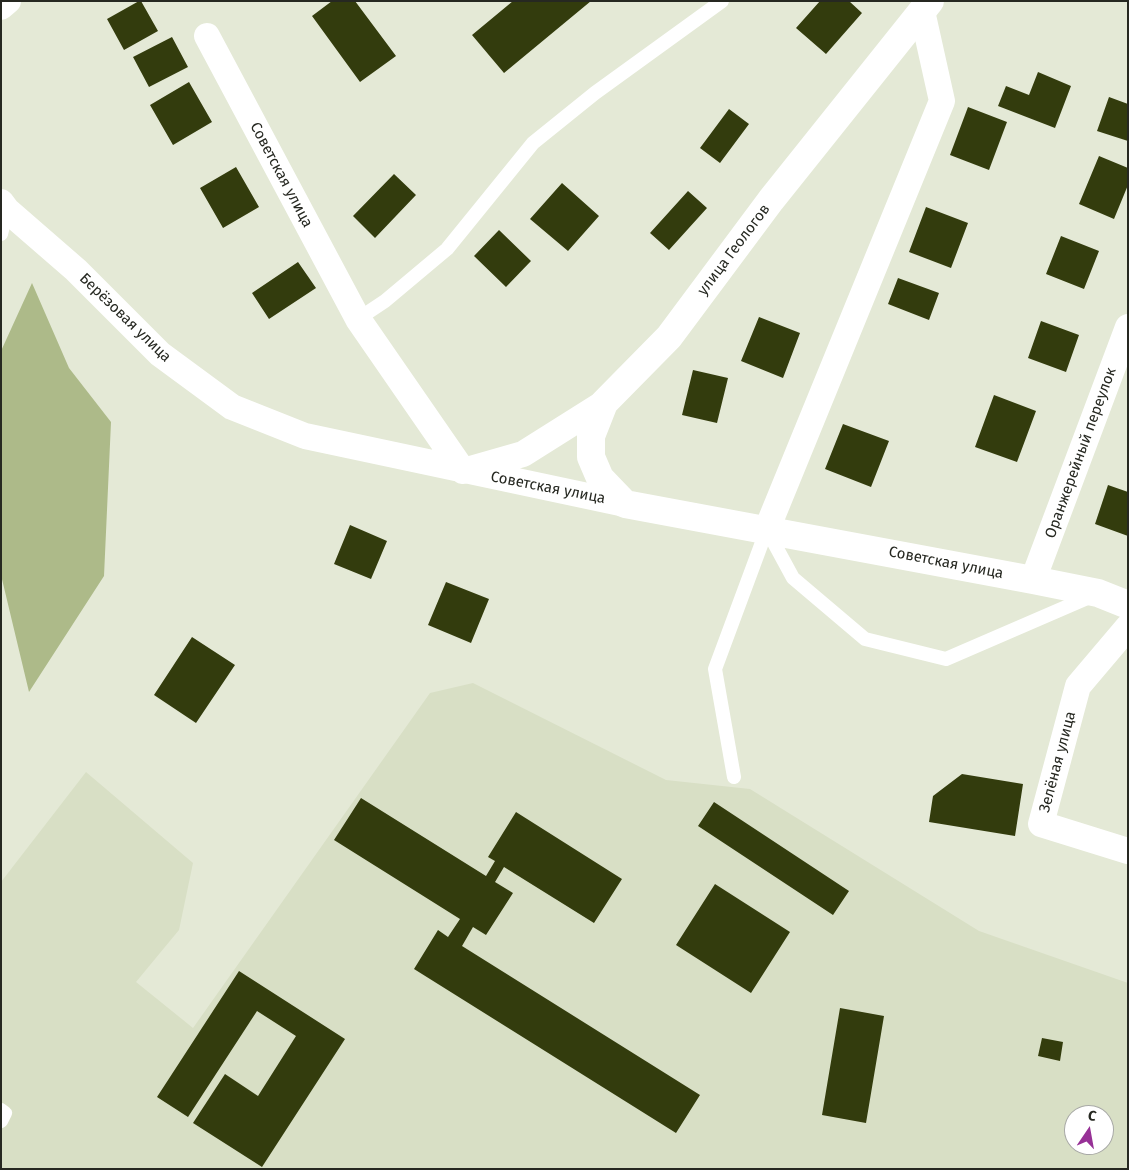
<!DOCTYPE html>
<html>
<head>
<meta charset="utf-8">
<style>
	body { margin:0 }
	#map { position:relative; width:1129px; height:1170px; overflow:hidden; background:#e4e9d6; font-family:"Fira Sans",sans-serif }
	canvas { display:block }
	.frame { position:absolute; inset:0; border:2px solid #262821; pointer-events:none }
	.north { position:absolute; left:1064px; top:1105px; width:50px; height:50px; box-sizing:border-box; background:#fff; border:1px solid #a8a9a6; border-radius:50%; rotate:12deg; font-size:14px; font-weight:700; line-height:20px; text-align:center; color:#262821 }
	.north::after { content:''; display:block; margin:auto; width:18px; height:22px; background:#973196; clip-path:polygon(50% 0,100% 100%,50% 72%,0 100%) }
</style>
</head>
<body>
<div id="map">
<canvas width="1129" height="1170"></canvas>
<div class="frame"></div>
<div class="north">С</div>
</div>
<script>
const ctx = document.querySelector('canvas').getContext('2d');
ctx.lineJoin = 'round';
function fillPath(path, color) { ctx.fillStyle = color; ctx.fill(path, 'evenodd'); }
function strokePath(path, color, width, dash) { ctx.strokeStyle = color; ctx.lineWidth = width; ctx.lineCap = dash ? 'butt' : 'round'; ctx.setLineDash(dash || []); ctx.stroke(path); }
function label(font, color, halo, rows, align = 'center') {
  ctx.font = font + ' "Fira Sans",sans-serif'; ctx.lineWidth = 5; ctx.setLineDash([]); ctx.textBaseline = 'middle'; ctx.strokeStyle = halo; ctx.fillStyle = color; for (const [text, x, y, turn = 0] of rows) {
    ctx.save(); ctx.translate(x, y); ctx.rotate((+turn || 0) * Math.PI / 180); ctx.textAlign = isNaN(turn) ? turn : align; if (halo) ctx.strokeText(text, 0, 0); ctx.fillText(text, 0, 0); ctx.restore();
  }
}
fillPath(new Path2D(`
	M473,683L666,780L750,789L979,931L1128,983V1169H1V882L86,772L193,863L179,930L136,982L193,1028L430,693ZM1074,1115H1104V1145H1074Z`), '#d8dfc5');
fillPath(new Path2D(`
	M32,283L69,368L111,422L104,576L29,692L1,575V351Z`), '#adba89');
fillPath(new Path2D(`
	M139,1H141L158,31L124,50L107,19Z
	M332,1H355L396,56L360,82L312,16Z
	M513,1H591L504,73L472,35Z
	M820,1H849L862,13L826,54L796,28Z
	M172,37L188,67L149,87L133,57Z
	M1038,72L1071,86L1055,128L998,106L1006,86L1029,95Z
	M189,82L212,122L173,145L150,105Z
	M1109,97L1128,104V141L1097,131Z
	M968,107L1007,122L989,170L950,155Z
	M729,109L749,124L720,163L700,148Z
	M1099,156L1128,168V185L1114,219L1079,204Z
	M236,167L259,207L223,228L200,188Z
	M394,174L416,195L375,238L353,216Z
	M562,183L599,216L568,251L530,219Z
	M688,191L707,208L669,250L650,233Z
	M926,207L968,223L951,268L909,252Z
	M499,230L531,261L506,287L474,256Z
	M1061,236L1099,251L1084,289L1046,274Z
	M298,262L316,288L269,319L252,293Z
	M898,278L939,293L929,320L888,304Z
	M759,317L800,333L783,378L741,361Z
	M1041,321L1079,335L1066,372L1028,358Z
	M693,370L728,378L717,423L682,415Z
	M994,395L1036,411L1017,462L975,447Z
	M843,424L889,441L871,487L825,469Z
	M1108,485L1128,492V536L1095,524Z
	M350,525L387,541L371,579L334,564Z
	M446,582L489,599L471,643L428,625Z
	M192,637L235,665L196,723L154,695Z
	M962,774L1023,784L1015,836L929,822L933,796Z
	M361,798L486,876L495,861L488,857L516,812L622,879L594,923L504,867L495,882L513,893L486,935L473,927L462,946L700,1095L676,1133L414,969L438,930L448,937L460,919L334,840Z
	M714,802L849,891L833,915L698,826Z
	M715,884L790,932L751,993L676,945Z
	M239,971L345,1039L262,1167L193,1123L225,1074L258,1096L296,1036L257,1011L188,1117L157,1097Z
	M840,1008L884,1016L866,1123L822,1115Z
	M1042,1038L1063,1042L1060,1061L1038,1056Z`), '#333c0d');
strokePath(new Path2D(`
	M1,234L7,210
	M358,319L385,301L447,249L533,143L595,93L722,1
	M767,530L793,578L865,639L946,659L1094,595
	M734,777L715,669L767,529
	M1,1110L5,1113L1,1121`), '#fff', 14);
strokePath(new Path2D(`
	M1,7L8,1
	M207,36L358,319L463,471
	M1,202L7,210L76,270L160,354L232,407L305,436L625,504
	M467,470L523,454L604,403
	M767,529L942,101L922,11
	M1033,580L1128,327
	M1128,627L1078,686L1041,824L1128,851`), '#fff', 26);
strokePath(new Path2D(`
	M930,1L771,200L669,337L604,403L591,436V457L600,478L625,504L1033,580L1098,593L1128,605`), '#fff', 28);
label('15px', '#262821', '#fff', [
	["Советская улица",281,175,62],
	["улица Геологов",734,250,-53],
	["Берёзовая улица",125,318,44],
	["Оранжерейный переулок",1081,453,-70],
	["Советская улица",548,488,11],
	["Советская улица",946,563,11],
	["Зелёная улица",1058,762,-75]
]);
</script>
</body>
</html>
